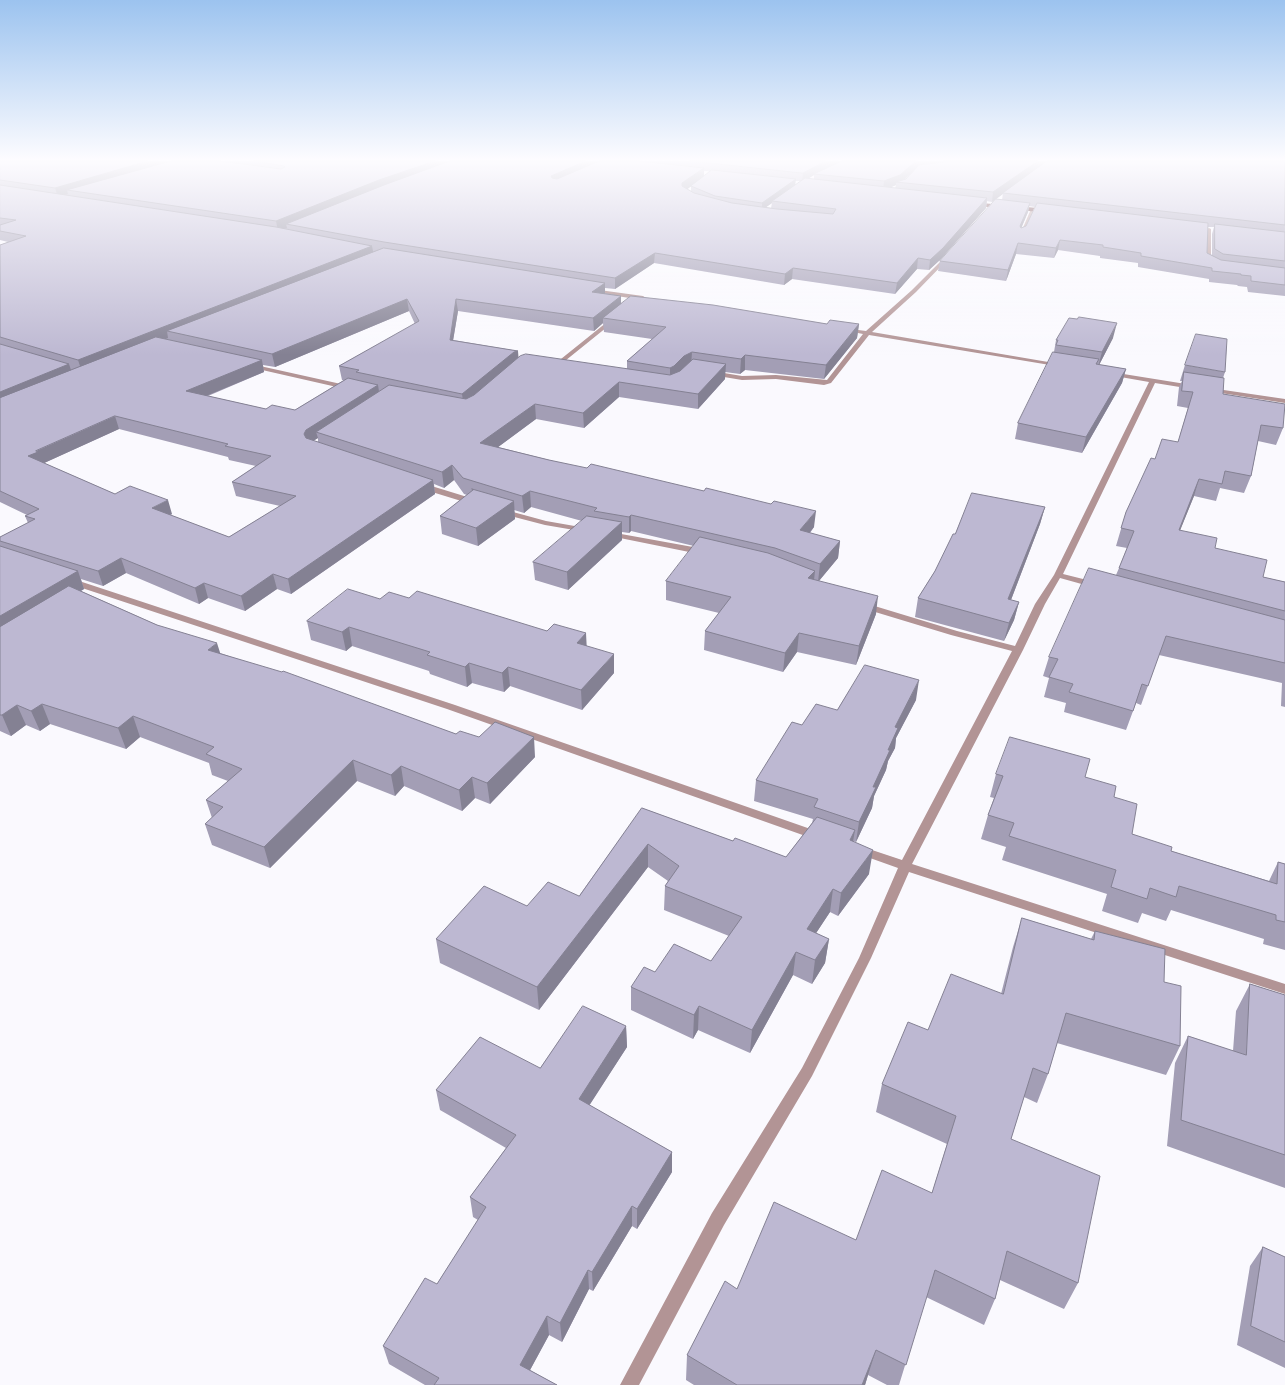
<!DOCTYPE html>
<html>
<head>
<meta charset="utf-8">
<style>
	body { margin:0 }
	canvas { display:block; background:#faf9fe }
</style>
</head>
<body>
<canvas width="1285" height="1385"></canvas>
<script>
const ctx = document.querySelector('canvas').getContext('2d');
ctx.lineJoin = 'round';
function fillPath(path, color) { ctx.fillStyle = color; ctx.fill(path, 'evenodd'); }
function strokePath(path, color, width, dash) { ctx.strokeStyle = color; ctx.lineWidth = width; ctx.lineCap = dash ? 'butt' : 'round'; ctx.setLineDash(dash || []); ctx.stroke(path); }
fillPath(new Path2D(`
	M1033,208L1035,209L1023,236L1019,237L1031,209Z
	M1209,228L1211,229V262L1208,264L1204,261L1207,229Z
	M948,254L951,256L950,257L916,292L872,332L1060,364L1063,366L1062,367L869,335L831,383L824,385L776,379L742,380L712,375L709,373L712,371L742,376L776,375L827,380L863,334L843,330V328L866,331L912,290Z
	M592,289L643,296L646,298L643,300L590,292L589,291Z
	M612,318L617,319L555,369H551V367Z
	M251,364L350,386L353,388L350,390L249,367L248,366Z
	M1111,372L1192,385L1195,387L1192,389L1155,383L1063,574L1099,583L1100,585L1096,588L1060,578L1045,604L1023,650L912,864L1285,984V994L909,872L871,958L812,1076L724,1225L639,1385H620L712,1213L802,1068L859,958L898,868L856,853L854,850L856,847L860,846L902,860L1012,651L951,635L862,608L860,606L862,604H868L957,631L1015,646L1035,604L1054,575L1149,382L1109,375L1108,374Z
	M1210,388L1285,399V403L1208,391V389Z
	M419,484H425L477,500L478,502L474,504H471L419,488Z
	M499,509H502L546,521L586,528L590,530L586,532L545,525L499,513Z
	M607,532H610L704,549L708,552L704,555L610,536L606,534Z
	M70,578L455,705L822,833L824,836L822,839L818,840L814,839L447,709L67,583L66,581Z`), '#b29495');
fillPath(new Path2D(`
	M970,202L1049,209L1052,211L1049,213L968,205V203Z`), '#5a252a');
fillPath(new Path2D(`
	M0,161H597V162L599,161H598H649H648L651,162V161H1285V296L1248,292L1247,287L1238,286L1237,285L1209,282V279L1138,267V263L1100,258V256L1058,250L1054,258L1016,254L1006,281L938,271L940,261L1002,200L1003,193L1015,185L992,202L987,201L986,208L941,259L929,270L917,269L895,294L792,279L784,285L654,263L615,289L605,288V293L621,296V303L827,324H859L857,338L824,379L745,370L740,374L725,372V379L698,409L619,397L584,428L536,419L498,447L814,527L810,533L840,541L838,558L819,581L876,614L856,665L797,652L783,672L704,650L705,631L719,613L666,600V581L694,546L631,531L629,533L622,532V540L568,590L535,580L533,562L582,521L531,507L524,513L514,510L515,519L478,546L442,534L440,516L467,495L464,494L454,480L444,488L434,484L435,494L291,594L277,589L245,611L208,598L199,604L126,573L103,586L81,579L84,589L81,591L220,653L456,734L535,757L490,804L475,798L462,811L404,786L395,796L357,781L270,868L212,845L205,824L212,818L206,800L228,781L212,775L209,763L140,737L126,749L50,724L40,731L26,725L11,736L0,731V537L28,523L25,516L27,515L0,502V245L8,242L0,240ZM915,170L906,179L904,180ZM704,171H708L710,172L704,176ZM814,175V179H808ZM795,181H801L795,185ZM692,185L691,186V191L687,189ZM896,185L895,188H890ZM772,203L771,208L766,207ZM1029,206L1035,207L1026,226L1021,228L1028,212ZM1208,227H1214L1212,234V255L1207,253ZM409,311L415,324L339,366L342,380H344L295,410L266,409L208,396L264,372L263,365L275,367ZM458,311L594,331L603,323L604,332L652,339L627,361V369L518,357V351L453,340ZM119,429L228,457L229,460L256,466L232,482L236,496L280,506L229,537L170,515L172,514L115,494L44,463ZM318,438V442L313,441Z
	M1113,338L1099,365L1126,369L1122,383L1082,453L1015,439L1018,423L1054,352L1056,340Z
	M1185,365L1225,372L1223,378V394L1283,428L1276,445L1258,441L1251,476L1244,493L1220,488L1216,501L1194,496L1180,530L1215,548L1263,577L1285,582V707L1281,706L1282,683L1159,655L1141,705L1136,703L1126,730L1064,712L1066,703L1044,697L1049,678L1043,676L1049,657L1116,575L1119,568L1127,548L1116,546L1126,512L1155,459L1178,442L1188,408L1177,406L1179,387L1182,381H1180Z
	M1045,507L1040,524L1011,600L1019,602L1014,620L1004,641L915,617L918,598L935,571L955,534Z
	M409,598L547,631L586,633V645L614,673L582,710L510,686L504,692L472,683L467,687L430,674L429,671L352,646L346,651L311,640L307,621L380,599Z
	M916,700L896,738L895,748L888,761L886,770L874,796L872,808L856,842L853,841L869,874L838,916L830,912L816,933L829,939L825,963L812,984L793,975L750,1053L698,1030L693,1039L631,1010V987L655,972L711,961L729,936L664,910L665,886L668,881L648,867L539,1010L440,963L436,939L527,906L579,896L642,808L733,841L786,857L812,823L813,819L754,801L756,780L802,725L837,710Z
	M996,774L1085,777L1114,797L1132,834L1171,851L1269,881L1278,862L1285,864V950L1263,944L1264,939L1171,910L1166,921L1142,913L1138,923L1102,911L1107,894L1002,860L1006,847L981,839L988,815L994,798L990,797Z
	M1022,918L1091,939L1095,931L1164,982L1180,1046L1166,1075L1057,1043L1048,1074L1037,1103L1024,1097L1011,1139L1078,1283L1064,1309L1000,1280L995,1299L984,1325L926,1297L899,1385H887L868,1375L865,1385H694L686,1380L687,1355L737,1289L856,1240L932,1193L947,1144L876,1112L882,1084L928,1030L1001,994L1013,947Z
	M1250,984L1285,995V1188L1167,1146L1175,1063L1188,1036L1233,1051L1236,1011Z
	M626,1026L627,1047L589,1105L672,1152V1172L637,1229L632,1226L593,1291L589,1289L562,1342L549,1335L530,1370L557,1385H425L389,1364L383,1346L437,1284L478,1220L473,1217L470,1197L506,1148L440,1110L436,1090L540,1068Z
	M1263,1247L1285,1257V1368L1237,1345L1250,1266Z`), '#a39eb5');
fillPath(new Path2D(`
	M148,161H179L67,190L68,194L58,197L55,188Z
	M435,161H461L286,224L287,228L278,231L276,221L379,180Z
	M586,161H597V165L552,186L551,176Z
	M826,161H846L814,174V175L802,182L803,173Z
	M916,161H940V166L915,170L900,183L896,182V185L883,190L884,181Z
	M1038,161H1048L992,202L993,192Z
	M704,168V177L682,193V183Z
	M796,179L795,187L772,201V203L762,210V203Z
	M987,198L986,208L941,259L929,270L930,260Z
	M1030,203L1028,212L1018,236L1020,226Z
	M1060,240L1058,250L1054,258L1056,248Z
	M1018,243L1016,254L1006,281L1008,270Z
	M372,246L374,256L167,331L168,338L82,372L78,360Z
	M655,253L654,263L615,289V278Z
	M918,258L917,269L895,294L897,283Z
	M793,268L792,279L784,285L785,274Z
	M605,283V296L592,292Z
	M621,296V308L603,318V323L594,331L593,318Z
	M407,299L409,311L275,367L272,354Z
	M456,299L458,311L451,353L450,340Z
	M1117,323L1113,338L1098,367L1102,352Z
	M859,324L857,338L824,379L826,365Z
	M518,351L519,364L464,408L462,394L514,352Z
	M692,352L691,367L670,382V368L684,356Z
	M745,355V370L740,374L741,359Z
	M262,360L264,372L189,403L186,391Z
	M69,364L73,376L0,406V392Z
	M726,364L725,379L698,409V394Z
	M1126,369L1122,383L1082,453L1086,437Z
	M619,382V397L584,428L583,413Z
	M378,385L380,398L316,432L318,438L308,444L304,434L306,430Z
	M535,404L536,419L482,459L480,443Z
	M115,416L119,429L42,464L28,456L36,451Z
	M452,465L454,480L444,488L442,472Z
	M1199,479L1194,496L1173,548L1179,530Z
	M433,480L435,494L291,594L288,579Z
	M530,491L531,507L524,513L522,496Z
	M168,500L172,514L157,522L152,508Z
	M514,501L515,519L478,546L476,528Z
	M1045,507L1040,524L1004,618L1008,599Z
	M816,511L814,527L798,547L800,530Z
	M631,515V531L629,533V517Z
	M622,522V540L568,590L567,572Z
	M840,541L838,558L818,582L820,564Z
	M121,558L126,573L103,586L98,571Z
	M78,571L84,589L0,640V616Z
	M815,571L813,589L808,578Z
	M273,574L277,589L245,611L241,596Z
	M204,583L208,598L199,604L195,588Z
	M878,596L876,614L856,665L859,646Z
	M1019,602L1014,620L1004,641L1009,623Z
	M349,627L352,646L346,651L342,632Z
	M586,633L587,652L577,643Z
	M799,633L797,652L783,672L785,653Z
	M217,643L223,662L208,650Z
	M614,654V673L582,710L581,690Z
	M469,663L472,683L467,687L465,667Z
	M508,667L510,686L504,692L502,673Z
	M919,680L916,700L896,738L895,748L888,761L886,770L874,796L872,808L856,842L859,822L888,750L895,727Z
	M42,704L50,724L40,731L31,711Z
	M17,705L26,725L11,736L2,715Z
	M133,716L140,737L126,749L118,728Z
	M534,737L535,757L490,804L487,783Z
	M353,760L357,781L270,868L264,847Z
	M401,766L404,786L395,796L391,775Z
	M472,777L475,798L462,811L459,790Z
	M855,830L851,853L850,840Z
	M648,844V867L539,1010L537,987Z
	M873,850L869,874L838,916L841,893Z
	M833,889L830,912L803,953L807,929Z
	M829,939L825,963L812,984L815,960Z
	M796,952L793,975L750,1053L752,1030Z
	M699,1006L698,1030L693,1039L694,1015Z
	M626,1026L627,1047L580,1120L579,1099Z
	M672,1152V1172L637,1229V1209Z
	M632,1206V1226L593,1291L592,1272Z
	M588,1270L589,1289L562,1342L560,1323Z
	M547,1316L549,1335L523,1383L520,1365Z
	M876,1350L868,1375L865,1385H862Z`), '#848193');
const building = new Path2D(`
	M0,161H148L55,188L0,180Z
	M171,161H221L281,169L285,167L284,166L253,161H435L379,180L276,221L67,190Z
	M450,161H586L551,176L552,178L557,179L599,161H640L704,168L682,183V186L694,193L732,203L777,209L833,214L836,209L772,201L805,178L987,198L943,248L930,260L918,258L897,283L793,268L785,274L655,253L615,278L384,242L286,224L384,185Z
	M690,161H826L803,173Z
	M842,161H916L900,175L884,181L814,174Z
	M943,161H1038L993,192L896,182L906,179L919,165L943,162Z
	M1047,161H1285V225L1003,193Z
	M712,170L796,179L762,203L715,196L691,186Z
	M0,185L276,227L372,246L78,360L0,337V245L26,236L0,231V225L16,220L0,218Z
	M996,199L1030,203L1020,226L1021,228L1026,226L1037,203L1208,223L1207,253L1221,260L1285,268V285L1251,281V276L1241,275V274L1212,271V268L1141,256V253L1103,247V245L1060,240L1056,248L1018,243L1008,270L940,261Z
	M1215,224L1285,232V261L1223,254L1215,249Z
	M384,248L605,283L592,292L621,296L593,318L456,299L450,340L518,351L514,352L462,394L356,372L359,370L339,366L419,321L407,299L272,354L167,331Z
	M631,296L713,305L827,324L830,320L859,324L826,365L745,355L741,359L692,352L684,356L674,366L670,368L627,361L666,327L603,318Z
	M1079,317L1117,323L1102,352L1056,345L1058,340H1056L1069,318L1077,319Z
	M1196,334L1227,339L1225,372L1185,365Z
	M156,337L262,360L186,391L266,409L272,405L295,410L348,378L378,385L306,430L304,434L306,438L433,480L288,579L273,574L241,596L204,583L195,588L121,558L98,571L0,541V537L35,519L25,516L39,509L0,491V398ZM115,416L228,444L225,446L271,456L232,482L296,496L229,537L152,508L168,500L130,486L115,494L28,456L38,452L36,451Z
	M0,344L69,364L0,392Z
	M1053,352L1099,359L1096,364L1126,369L1086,437L1018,423Z
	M526,354L670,375L680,371L693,359L726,364L698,394L619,382L583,413L535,404L480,443L549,460L587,468L591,464L704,491L706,488L771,504L774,501L816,511L800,530L840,541L820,564L775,548L631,515L629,517L594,511L597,508L530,491L522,496L463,478L452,465L442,472L316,432L389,385L466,399L474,395L520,356Z
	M1184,372L1224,378L1223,394L1285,404L1283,428L1261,425L1251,476L1225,471L1222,484L1199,479L1179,530L1217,538L1215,548L1267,560L1263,577L1285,582V611L1119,568L1134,531L1121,528L1126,512L1151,458L1155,459L1162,439L1178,442L1193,392L1182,391Z
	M472,489L514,501L476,528L440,516L473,490Z
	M972,493L1045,507L1008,599L1019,602L1009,623L918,598L935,571L953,534H955Z
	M587,516L622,522L567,572L533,562Z
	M700,537L768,553L815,571L808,578L878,596L859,646L799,633L785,653L705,631L731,597L666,581Z
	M0,546L78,571L0,616Z
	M1089,568L1285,620V663L1166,636L1148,686L1142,684L1133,711L1069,692L1073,684L1049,677L1058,659L1049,657Z
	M69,586L157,625L217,643L208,650L282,672L283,671L456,734L460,731L479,737L495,722L534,737L487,783L472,777L459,790L401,766L391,775L353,760L264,847L205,824L223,807L206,800L242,769L206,754L214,747L133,716L118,728L42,704L31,711L17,705L2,715H0V627Z
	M348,589L380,599L389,592L409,598L417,591L547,631L554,624L586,633L577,643L614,654L581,690L508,667L502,673L469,663L465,667L427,655L430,652L349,627L342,632L307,621Z
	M865,665L919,680L895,727L898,728L888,750H890L873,787H876L859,822L814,807L818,799L756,780L792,722L802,725L816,704L837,710Z
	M1010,737L1090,759L1085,777L1116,786L1114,797L1137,804L1132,834L1172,847L1171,851L1277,884L1278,862L1285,864V922L1276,920V915L1179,886L1176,897L1150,888L1147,899L1111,887L1116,870L1009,836L1014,823L988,815L1003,776L996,774Z
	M642,808L733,841L735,838L786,857L817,817L855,830L850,840L873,850L841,893L833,889L807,929L829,939L815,960L796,952L752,1030L699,1006L694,1015L631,987L644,967L655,972L674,944L711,961L742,917L665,886L679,866L648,844L537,987L436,939L484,886L527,906L548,882L579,896Z
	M1022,918L1094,940L1095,931L1165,949L1164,982L1181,986L1180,1046L1066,1013L1048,1074L1033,1068L1011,1139L1100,1176L1078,1283L1007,1251L995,1299L935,1270L906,1365L876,1350L862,1385H737L687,1355L725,1281L737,1289L774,1202L856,1240L882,1170L932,1193L956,1116L882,1084L908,1022L928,1030L951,974L1003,994Z
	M1250,984L1285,995V1155L1181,1120L1188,1036L1246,1055Z
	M583,1006L626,1026L579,1099L672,1152L637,1209L632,1206L592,1272L588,1270L560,1323L547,1316L520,1365L557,1385H434L439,1378L383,1346L425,1278L437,1284L486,1207L470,1197L516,1135L436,1090L480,1037L540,1068Z
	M1263,1247L1285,1257V1342L1251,1326Z`);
fillPath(building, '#bdb8d2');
strokePath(building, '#848193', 1);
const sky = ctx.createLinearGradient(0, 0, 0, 355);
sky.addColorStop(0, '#9cc3ef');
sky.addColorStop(0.45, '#fdfcff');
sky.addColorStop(1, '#fdfcff00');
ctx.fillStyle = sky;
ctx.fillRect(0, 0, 1285, 355);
</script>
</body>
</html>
